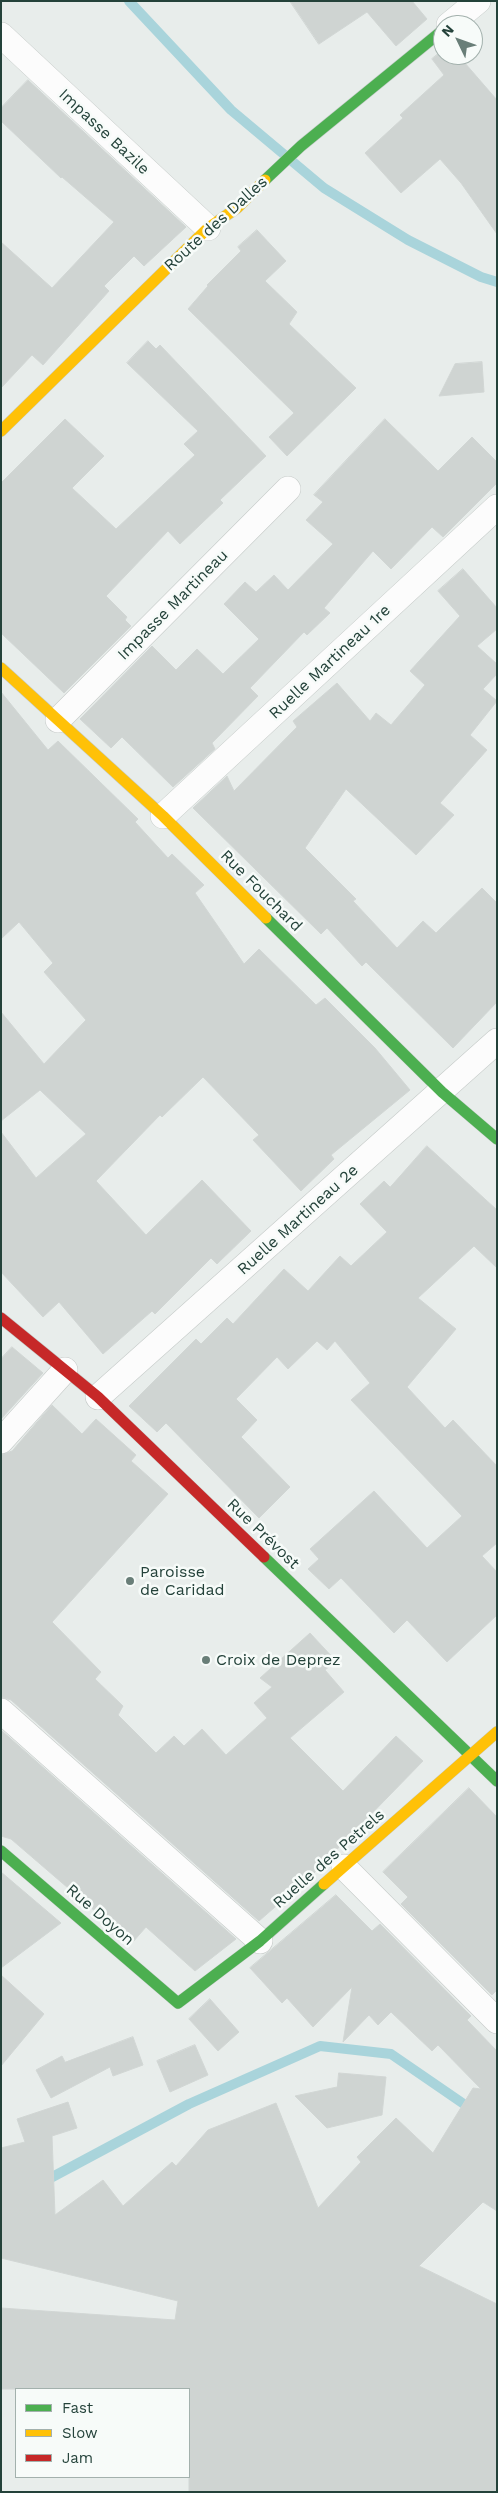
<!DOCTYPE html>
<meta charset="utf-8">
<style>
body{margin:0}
#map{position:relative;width:498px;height:2493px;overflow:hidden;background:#e8edeb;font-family:"Work Sans",sans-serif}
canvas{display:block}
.frame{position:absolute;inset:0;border:2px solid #24423a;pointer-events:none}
.legend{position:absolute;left:15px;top:2388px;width:175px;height:90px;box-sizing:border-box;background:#f7fbf9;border:1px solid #a3b1ad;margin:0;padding:6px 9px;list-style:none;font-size:15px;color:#24423a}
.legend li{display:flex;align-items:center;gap:10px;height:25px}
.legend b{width:25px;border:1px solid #a3b1ad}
.north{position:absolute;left:433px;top:15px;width:50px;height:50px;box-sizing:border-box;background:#f7fbf9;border:1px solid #a3b1ad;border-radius:50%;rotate:312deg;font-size:14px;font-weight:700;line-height:20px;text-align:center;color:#24423a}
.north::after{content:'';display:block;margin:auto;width:18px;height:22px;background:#697e78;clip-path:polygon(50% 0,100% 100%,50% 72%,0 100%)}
</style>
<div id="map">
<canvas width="498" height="2493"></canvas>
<div class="frame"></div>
<ul class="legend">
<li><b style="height:6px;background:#4caf50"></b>Fast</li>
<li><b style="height:6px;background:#ffc107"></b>Slow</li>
<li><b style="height:6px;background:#c62828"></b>Jam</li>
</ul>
<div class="north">N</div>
</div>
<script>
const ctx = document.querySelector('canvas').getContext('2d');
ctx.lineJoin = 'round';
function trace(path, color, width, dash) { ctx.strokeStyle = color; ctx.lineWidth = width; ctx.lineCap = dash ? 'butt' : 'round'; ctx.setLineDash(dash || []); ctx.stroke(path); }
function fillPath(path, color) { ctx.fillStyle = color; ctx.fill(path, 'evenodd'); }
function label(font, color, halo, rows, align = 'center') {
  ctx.font = font + ' "Work Sans",sans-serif'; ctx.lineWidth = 5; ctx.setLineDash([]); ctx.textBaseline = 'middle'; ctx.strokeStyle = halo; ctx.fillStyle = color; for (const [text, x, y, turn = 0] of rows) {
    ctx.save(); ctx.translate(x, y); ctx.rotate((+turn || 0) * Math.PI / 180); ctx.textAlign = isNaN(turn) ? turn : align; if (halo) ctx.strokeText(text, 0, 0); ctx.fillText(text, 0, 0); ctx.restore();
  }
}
trace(new Path2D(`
 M 129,1 L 231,110 L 324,188 L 408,240 L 481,277 L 497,282
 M 43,2182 L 189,2104 L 320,2046 L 391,2054 L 474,2111`), '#a9d4db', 10);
const building = new Path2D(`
 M 290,1 L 412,1 L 427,19 L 396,46 L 367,12 L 319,44 Z
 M 443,50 L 443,55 L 458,55 L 497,100 L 497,234 L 461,183 L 440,159 L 401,193 L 365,153 L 403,118 L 400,115 L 444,75 L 432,59 Z
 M 28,80 L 186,227 L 144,266 L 134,256 L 104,286 L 109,291 L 43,365 L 32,355 L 1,388 L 1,242 L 52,288 L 114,222 L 62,177 L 61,178 L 1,121 L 1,108 Z
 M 257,230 L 286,261 L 265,281 L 297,312 L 289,324 L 356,388 L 287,456 L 269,437 L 294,413 L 188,309 L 208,286 L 207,285 L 241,251 L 238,247 Z
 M 148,341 L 156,349 L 160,345 L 266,456 L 220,500 L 223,503 L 180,544 L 168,531 L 106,596 L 127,617 L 125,620 L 131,626 L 64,693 L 1,633 L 1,483 L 65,419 L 104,456 L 72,488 L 116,529 L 195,455 L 184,444 L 198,431 L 127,363 Z
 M 482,362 L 484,392 L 439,396 L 455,364 Z
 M 385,419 L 438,471 L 472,437 L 497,462 L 497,483 L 443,537 L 432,527 L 391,569 L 373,551 L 324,608 L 330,613 L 307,635 L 304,632 L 250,688 L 258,696 L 212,743 L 215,749 L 173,787 L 122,737 L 111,748 L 80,719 L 152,646 L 176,670 L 197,649 L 223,674 L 259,639 L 224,604 L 245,582 L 256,592 L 274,575 L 288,590 L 333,544 L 306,520 L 323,502 L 314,495 Z
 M 463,569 L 497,608 L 497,629 L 477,646 L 497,664 L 497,674 L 483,689 L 497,701 L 470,735 L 487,750 L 440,803 L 454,815 L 416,855 L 346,789 L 305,848 L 356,899 L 353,901 L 397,948 L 423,921 L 436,933 L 482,888 L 497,903 L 497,1002 L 453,1048 L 366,962 L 362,966 L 327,928 L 321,934 L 193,808 L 227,776 L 234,791 L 297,727 L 293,721 L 337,683 L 370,721 L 376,713 L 391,725 L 425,685 L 410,671 L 460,616 L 438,591 Z
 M 1,692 L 48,750 L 58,741 L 138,819 L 135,822 L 168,858 L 172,854 L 204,885 L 195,893 L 244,964 L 259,949 L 316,1005 L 325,998 L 375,1048 L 410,1090 L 331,1155 L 334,1159 L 301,1191 L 253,1140 L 259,1135 L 203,1077 L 162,1117 L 160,1115 L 96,1181 L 146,1235 L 202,1180 L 251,1231 L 217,1264 L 211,1258 L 155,1314 L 152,1311 L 103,1354 L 59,1302 L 43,1317 L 1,1272 L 1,1132 L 36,1178 L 86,1134 L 40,1090 L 1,1121 L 1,1012 L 44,1064 L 86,1020 L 44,972 L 53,963 L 19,922 L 1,939 Z
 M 427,1146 L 497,1210 L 497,1268 L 474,1246 L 418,1298 L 456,1329 L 407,1387 L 445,1428 L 453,1420 L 497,1466 L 497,1543 L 482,1556 L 497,1572 L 497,1615 L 447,1662 L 407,1620 L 394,1633 L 341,1578 L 329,1589 L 308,1569 L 319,1559 L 310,1549 L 374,1491 L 427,1548 L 462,1516 L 351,1400 L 370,1383 L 335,1341 L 327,1350 L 317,1341 L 288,1369 L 277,1357 L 236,1399 L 257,1420 L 241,1437 L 290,1487 L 259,1518 L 166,1423 L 157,1432 L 129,1406 L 196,1339 L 201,1344 L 227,1318 L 233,1324 L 284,1269 L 308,1291 L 340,1256 L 351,1266 L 387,1232 L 360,1204 L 384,1181 L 390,1187 Z
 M 12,1347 L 43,1373 L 1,1419 L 1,1359 Z
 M 52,1405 L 82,1434 L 96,1419 L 136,1455 L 131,1461 L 168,1494 L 52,1622 L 101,1672 L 95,1679 L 123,1706 L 118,1715 L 156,1753 L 174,1736 L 184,1746 L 202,1729 L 226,1755 L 267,1718 L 254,1703 L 272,1687 L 260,1678 L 310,1633 L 336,1661 L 325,1670 L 344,1692 L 290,1738 L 343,1791 L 396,1736 L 423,1761 L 314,1873 L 259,1921 L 11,1700 L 1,1697 L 1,1455 L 12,1451 Z
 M 1,1730 L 236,1939 L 195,1971 L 146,1927 L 132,1943 L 11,1839 L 1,1836 Z
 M 469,1788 L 497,1817 L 497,1990 L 492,1995 L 401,1904 L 408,1897 L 383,1872 Z
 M 1,1872 L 61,1923 L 1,1968 Z
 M 336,1895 L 372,1931 L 380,1924 L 471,2016 L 467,2020 L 497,2051 L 497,2211 L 483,2202 L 419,2266 L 497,2304 L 497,2492 L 189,2492 L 189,2389 L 1,2389 L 1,2308 L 175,2320 L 178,2301 L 1,2258 L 1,2148 L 25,2142 L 17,2119 L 68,2102 L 77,2128 L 52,2136 L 55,2215 L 103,2180 L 123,2206 L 172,2162 L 176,2166 L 208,2130 L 276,2103 L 318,2208 L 361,2162 L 357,2157 L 396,2118 L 433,2153 L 473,2088 L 481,2089 L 438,2045 L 432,2051 L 391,2012 L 378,2025 L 369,2015 L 343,2042 L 352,1987 L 313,2027 L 287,1998 L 282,2003 L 250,1968 Z
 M 1,1975 L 44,2014 L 1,2066 Z
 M 210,1999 L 239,2032 L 218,2051 L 189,2019 Z
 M 133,2037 L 143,2065 L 113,2076 L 110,2067 L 51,2098 L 36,2070 L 62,2056 L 65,2062 Z
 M 195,2045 L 208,2075 L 170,2092 L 157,2061 Z
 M 339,2073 L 386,2077 L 382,2115 L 327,2128 L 295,2096 L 337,2087 Z`);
fillPath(building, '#cfd4d2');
trace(building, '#d1d6d4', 1);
const street = new Path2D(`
 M 449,25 L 478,1
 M 1,35 L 208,228
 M 58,720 L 288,489
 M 163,816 L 497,507
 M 98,1397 L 497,1041
 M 1,1441 L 65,1370
 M 1,1711 L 260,1941
 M 344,1867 L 497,2021`);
const fast = new Path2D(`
 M 265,180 L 301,146 L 443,30
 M 266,918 L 442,1092 L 497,1139
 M 264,1557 L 497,1781
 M 1,1851 L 178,2003 L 260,1941 L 324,1884`);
const slow = new Path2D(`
 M 1,431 L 208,228 L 237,208 L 265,180
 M 1,668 L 163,816 L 266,918
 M 324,1884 L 497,1732`);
const jam = new Path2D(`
 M 1,1318 L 98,1397 L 264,1557`);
trace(street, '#c5cac8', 26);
trace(fast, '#c3cbc8', 12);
trace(slow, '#c3cbc8', 12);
trace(jam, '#c3cbc8', 12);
trace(street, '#fcfcfc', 25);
trace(fast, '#4caf50', 11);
trace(slow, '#ffc107', 11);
trace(jam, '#c62828', 11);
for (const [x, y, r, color] of [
 [130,1581,5,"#697e78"],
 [206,1660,5,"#697e78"]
]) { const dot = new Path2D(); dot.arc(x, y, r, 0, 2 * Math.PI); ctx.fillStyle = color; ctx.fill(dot); trace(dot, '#f7fbf9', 2); }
label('16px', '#24423a', '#f7fbf9', [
 ["Impasse Bazile",104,132,43],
 ["Route des Dalles",216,224,-42],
 ["Impasse Martineau",173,605,-45],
 ["Ruelle Martineau 1re",330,662,-43],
 ["Rue Fouchard",261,891,45],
 ["Ruelle Martineau 2e",298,1220,-42],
 ["Rue Prévost",263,1534,44],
 ["Ruelle des Petrels",329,1859,-41],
 ["Rue Doyon",100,1915,41]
]);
label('16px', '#24423a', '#f7fbf9', [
 ["Paroisse",140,1572],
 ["de Caridad",140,1590],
 ["Croix de Deprez",216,1660]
], 'left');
</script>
